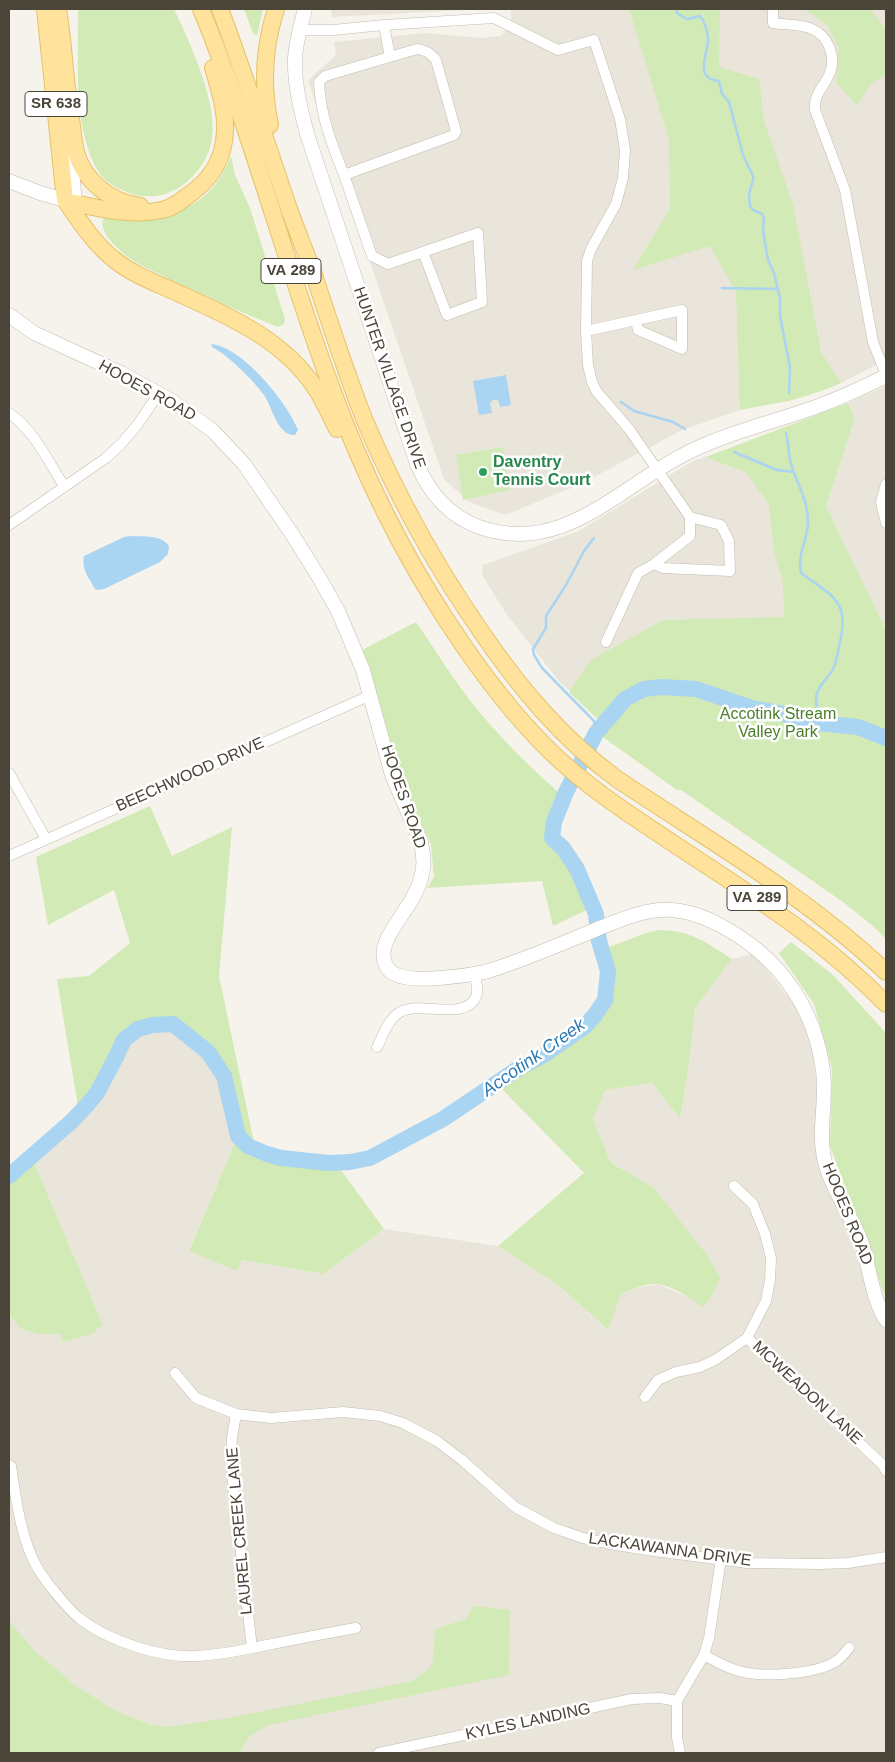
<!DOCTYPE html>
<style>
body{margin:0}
#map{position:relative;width:895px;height:1762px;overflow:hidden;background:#f6f3ec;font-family:Helvetica,sans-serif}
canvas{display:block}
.frame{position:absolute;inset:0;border:10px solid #4b4439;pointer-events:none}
</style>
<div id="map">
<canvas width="895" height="1762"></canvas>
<div class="frame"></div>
</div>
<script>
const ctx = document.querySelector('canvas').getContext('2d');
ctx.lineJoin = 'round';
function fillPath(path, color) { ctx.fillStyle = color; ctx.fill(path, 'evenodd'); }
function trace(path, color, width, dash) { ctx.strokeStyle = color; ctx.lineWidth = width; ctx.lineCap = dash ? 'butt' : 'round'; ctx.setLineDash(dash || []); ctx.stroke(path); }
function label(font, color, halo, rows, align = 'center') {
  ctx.font = font + ' Helvetica,sans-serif'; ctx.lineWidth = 5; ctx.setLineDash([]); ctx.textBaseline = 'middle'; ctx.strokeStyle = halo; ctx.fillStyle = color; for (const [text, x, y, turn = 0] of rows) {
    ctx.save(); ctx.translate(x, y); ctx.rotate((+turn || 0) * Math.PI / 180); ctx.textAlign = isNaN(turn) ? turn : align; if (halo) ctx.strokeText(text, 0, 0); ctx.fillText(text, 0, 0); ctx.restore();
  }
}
fillPath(new Path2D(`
 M 331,9 L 467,9 L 465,10 L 332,17 Z
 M 511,9 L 886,9 L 886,360 L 841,383 L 809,395 L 740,410 L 682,430 L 581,484 L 505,515 L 469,502 L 444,479 L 308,80 L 336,55 L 334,42 L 425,33 L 481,38 L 501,36 L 511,24 Z
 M 886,386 L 886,630 L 826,506 L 855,418 L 848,403 Z
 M 724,450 L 784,505 L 793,597 L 790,621 L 665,620 L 593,660 L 571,692 L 559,681 L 507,615 L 482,575 L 483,565 L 579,531 L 691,462 Z
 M 754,954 L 801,1013 L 813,1053 L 818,1096 L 816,1139 L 846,1221 L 874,1310 L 886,1331 L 886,1753 L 60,1753 L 9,1669 L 9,1315 L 21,1329 L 39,1334 L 62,1334 L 62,1342 L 97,1329 L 103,1325 L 33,1160 L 97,1104 L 132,1034 L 166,1026 L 217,1064 L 236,1140 L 189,1250 L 237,1271 L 241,1260 L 323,1274 L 384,1229 L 498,1246 L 558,1285 L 607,1330 L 621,1294 L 636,1288 L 658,1284 L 693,1299 L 653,1187 L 611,1163 L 593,1119 L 605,1090 L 652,1083 L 680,1119 L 688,1072 L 695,1008 L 732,959 Z`), '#eae5da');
fillPath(new Path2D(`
 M 78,9 L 174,9 C 190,43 217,100 212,138 C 208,169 177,200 144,196 C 137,196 129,193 122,190 C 110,185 101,178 95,166 C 72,118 79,60 78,9 Z
 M 244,9 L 263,9 L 257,36 L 253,33 Z
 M 629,9 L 720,9 L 719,67 L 759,79 L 764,121 L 793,204 L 821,352 L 841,383 L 824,390 L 793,400 L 740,410 L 736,292 L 710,246 L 633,270 L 670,208 L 669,139 Z
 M 805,9 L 870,9 L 886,29 L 886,75 L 871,83 L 857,106 L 836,82 L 839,49 L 828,26 Z
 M 231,156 L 235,175 L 250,208 L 285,319 L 284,324 L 278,327 C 242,313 206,296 171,280 C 156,272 137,265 124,254 C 114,245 100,233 103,219 L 108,217 C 168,212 204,220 231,156 Z
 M 848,403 L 855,418 L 826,506 L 886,630 L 886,939 L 873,926 L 843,902 L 681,790 L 677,790 L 600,735 L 605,726 L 569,692 L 591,660 L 663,620 L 784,617 L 783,582 L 774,552 L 769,505 L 747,473 L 706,457 Z
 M 503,447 L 510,490 L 463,500 L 456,455 Z
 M 416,622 C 439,655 460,691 487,721 C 511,749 538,774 566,799 L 549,824 L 578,857 L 589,883 L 593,907 L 553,926 L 542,881 L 427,888 L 434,877 L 431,844 L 395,771 L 374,684 L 360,651 Z
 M 150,806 L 172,856 L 232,827 L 219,976 L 257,1157 L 341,1170 L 384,1229 L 323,1274 L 242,1260 L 237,1271 L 189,1251 L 236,1140 L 217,1064 L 166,1026 L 132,1034 L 97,1104 L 80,1119 L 57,979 L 89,976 L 130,943 L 114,890 L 48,925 L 36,857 Z
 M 658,930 C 691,930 705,942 732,959 L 695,1008 L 688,1072 L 680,1119 L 652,1083 L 605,1090 L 593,1119 L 611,1163 L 653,1187 L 708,1256 L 720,1278 L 710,1299 L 702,1307 C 692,1298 673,1287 659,1284 C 649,1282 630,1290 621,1294 L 608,1330 L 558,1285 L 498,1246 L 584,1173 L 499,1086 L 561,1050 L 592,1027 L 609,1001 L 601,950 L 646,933 Z
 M 791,942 L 833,975 L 886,1033 L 886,1299 L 830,1146 L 832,1069 L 814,1004 L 779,953 Z
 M 33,1160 L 103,1325 L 97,1329 L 93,1334 L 62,1342 L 62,1334 L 39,1334 L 21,1329 L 9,1315 L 9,1183 Z
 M 474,1606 L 510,1610 L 509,1675 L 269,1725 L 248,1737 L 240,1753 L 9,1753 L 9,1621 L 35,1651 L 73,1684 L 114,1710 L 148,1724 L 167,1727 L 229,1718 L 412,1681 L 430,1668 L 433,1660 L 435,1629 L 466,1619 Z`), '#d2eab5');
fillPath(new Path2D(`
 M 212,344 C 242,347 288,403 298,430 L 295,435 C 277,436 272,406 264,395 C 253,380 228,355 212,347 L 211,345 Z
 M 506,375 L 511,405 L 500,407 L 498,400 L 493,400 L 490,403 L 492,413 L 479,415 L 473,381 Z
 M 130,536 C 142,537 161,534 169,546 L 168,554 L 160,562 L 104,589 L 98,590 L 95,589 C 89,578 81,569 84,556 L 124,537 Z`), '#a9d4f2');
trace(new Path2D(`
 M 676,9 L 677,13 L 687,19 L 700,16 C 704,21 708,31 708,38 C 709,48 698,70 708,77 C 710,80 715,80 719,81 L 722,94 L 729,102 L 743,155 L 753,176 L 753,180 L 749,194 L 750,206 L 753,210 L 762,214 L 764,219 L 763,231 L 768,260 L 774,273 L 780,298 L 780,316 L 790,367 L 789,393
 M 722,288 L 777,289
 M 621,402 L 634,411 L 673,422 L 685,429
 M 786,433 C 789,444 788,454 791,464 C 797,483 809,503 808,524 C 807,540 797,555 801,573 C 831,596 850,599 840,642 C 838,651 837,661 833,669 C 828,679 817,686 816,698 C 816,702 817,706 817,710 L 806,720
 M 734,452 L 777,470 L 794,472
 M 594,538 L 584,551 L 566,585 L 546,616 L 546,628 L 533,649 L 534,655 L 542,668 L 594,721 L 596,733`), '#a9d4f2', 2.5);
trace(new Path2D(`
 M 9,1176 L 72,1121 L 87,1105 L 97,1093 L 116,1057 L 124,1040 L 138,1029 L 152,1025 L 173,1024 L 208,1052 L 224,1076 L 238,1136 L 248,1146 L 267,1154 L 281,1158 L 329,1163 L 350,1162 L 370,1158 L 443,1119 L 519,1068 L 544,1055 L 584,1027 L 595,1015 L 605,1000 L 608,971 L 599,941 L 596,914 L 577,869 L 563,848 L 552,838 L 554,822 L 566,792 L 596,733 L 625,699 L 644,689 L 662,687 L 696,689 L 755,709 L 795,716 L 817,723 L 858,727 L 886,738`), '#a9d4f2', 16);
const minor = new Path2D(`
 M 773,9 L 773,23 C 784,25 803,24 812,29 C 829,36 837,59 829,75 C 823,88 813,96 815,110 L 845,190 L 873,342 L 886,375
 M 384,25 L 390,57
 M 299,30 L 333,30 L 384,25 L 494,18 L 558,50 L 594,40 L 620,119 L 625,150 L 623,178 L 616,204 L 591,249 L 587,261 L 586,331 L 588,365 L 592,382 L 597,392 L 629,429 L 690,517 L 721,525 L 729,541 L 730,571 L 663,568 L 654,564
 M 417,49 C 426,50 430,53 436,60 L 456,131 L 454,135 L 344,175 C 332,145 320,114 319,82 L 325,76 Z
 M 344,175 L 372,256 L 388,264 L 478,233 L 482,302 L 447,315 L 423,252
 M 586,331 L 682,310 L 682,349 L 638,330 L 636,320
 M 9,413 C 34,430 48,461 64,486
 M 886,484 L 881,502 L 886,523
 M 9,525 L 106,458 L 122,443 L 138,424 L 159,393
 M 606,642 L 638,573 L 654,564 L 690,536 L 690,517
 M 9,773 L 46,839
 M 9,856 L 371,695
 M 377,1047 C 383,1036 388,1019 400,1012 C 420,1000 464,1022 476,997 C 479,991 476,981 475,974
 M 747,1338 L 882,1464 L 886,1471
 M 175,1373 L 196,1398 L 236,1414 L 271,1418 L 343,1412 L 380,1416 L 403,1423 L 437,1441 L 462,1460 L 515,1507 L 554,1528 L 583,1538 L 616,1545 L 654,1551 L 748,1563 L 821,1564 L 848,1563 L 886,1557
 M 645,1397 L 658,1380 L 676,1372 L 700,1367 L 715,1360 L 747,1338 L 766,1301 L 770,1280 L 771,1258 L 765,1234 L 753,1204 L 734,1186
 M 236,1414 L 232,1438 L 231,1458 L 234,1494 L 252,1648
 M 11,1466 C 16,1499 21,1540 38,1569 C 46,1582 67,1608 79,1618 C 108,1641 160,1658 196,1656 C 220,1655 244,1650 267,1645 C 297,1639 327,1633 356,1628
 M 704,1655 C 715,1661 727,1668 739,1671 C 764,1678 814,1674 835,1662 C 841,1658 845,1653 849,1648
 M 379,1753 L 632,1699 L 660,1698 L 677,1701
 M 680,1753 L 677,1738 L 677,1701 L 704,1655 L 709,1638 L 721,1559`);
const tertiary = new Path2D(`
 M 305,9 C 301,25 296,41 295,58 C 294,84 301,110 307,134 L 417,464 C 429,492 449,516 479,527 C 564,557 621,484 691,451 C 730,432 773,422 813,408 C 838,399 862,388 886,376
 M 9,181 L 40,193 L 75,203 L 70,147
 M 9,315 L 34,333 L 121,373 L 172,401 L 213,431 L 244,464 L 292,534 L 320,579 L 338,611 L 363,670 L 392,775 L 420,840 C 424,853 425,865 421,878 C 415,902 395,920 386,942 C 381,954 383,970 397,975 C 415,983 465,976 485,972 C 522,961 558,945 595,930 C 615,922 637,912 659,910 C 684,908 706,917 727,929 C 781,960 815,1009 823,1071 C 827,1100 818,1129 824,1158 C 830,1186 850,1213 861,1241 C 870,1267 871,1296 886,1320`);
const primary = new Path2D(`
 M 45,9 L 65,200 C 80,222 95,245 116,261 C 135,276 159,284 180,294 C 233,318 286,341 318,392 C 325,404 331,417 337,429
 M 58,9 C 64,45 65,82 71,119 C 73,130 73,141 76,152 C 84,181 110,202 140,206
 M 201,9 C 252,133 285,263 332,389 C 362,471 401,551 449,624 C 479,670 512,714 551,752 C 587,787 629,814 671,842 C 748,893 821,937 886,1004
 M 220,9 C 245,75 266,142 289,209 C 297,231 306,253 314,275 C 330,324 346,373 365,421 C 396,494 435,565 480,630 C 518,686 561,738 617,779 C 708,840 806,896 886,972
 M 270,125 C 262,87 264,46 276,9
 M 75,203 C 104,210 133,216 162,210 C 172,208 178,203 186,197 C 210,181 224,161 225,131 C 226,110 219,88 213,68`);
trace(minor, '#c2bbae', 11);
trace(tertiary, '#c2bbae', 15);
trace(primary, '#e6c16a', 18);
trace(minor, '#fff', 10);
trace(tertiary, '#fff', 14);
trace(primary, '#ffe39c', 16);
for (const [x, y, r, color] of [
 [483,472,5,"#2e9e5b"]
]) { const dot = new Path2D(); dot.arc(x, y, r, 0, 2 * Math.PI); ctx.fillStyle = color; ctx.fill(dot); trace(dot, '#fff', 2); }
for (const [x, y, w] of [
 [56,104,62],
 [291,271,60],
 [757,898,60]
]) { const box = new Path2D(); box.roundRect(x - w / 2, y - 12.5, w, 25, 4); ctx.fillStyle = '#fff'; ctx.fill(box); trace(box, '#4b4439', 1); }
label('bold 15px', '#4b4439', null, [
 ["SR 638",56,104],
 ["VA 289",291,271],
 ["VA 289",757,898]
]);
label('16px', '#4b4439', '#fff', [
 ["HUNTER VILLAGE DRIVE",389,378,71],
 ["HOOES ROAD",147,391,29],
 ["BEECHWOOD DRIVE",190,775,-24],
 ["HOOES ROAD",403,797,71],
 ["HOOES ROAD",847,1214,68],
 ["MCWEADON LANE",807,1393,43],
 ["LAUREL CREEK LANE",240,1531,-95],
 ["LACKAWANNA DRIVE",670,1550,8],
 ["KYLES LANDING",528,1722,-12]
]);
label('bold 16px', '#27864d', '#fff', [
 ["Daventry",493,463],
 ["Tennis Court",493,481]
], 'left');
label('16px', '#4a7f2a', '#fff', [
 ["Accotink Stream",778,715],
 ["Valley Park",778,733]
]);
label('italic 18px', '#2e7ab2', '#fff', [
 ["Accotink Creek",534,1058,-35]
]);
</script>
